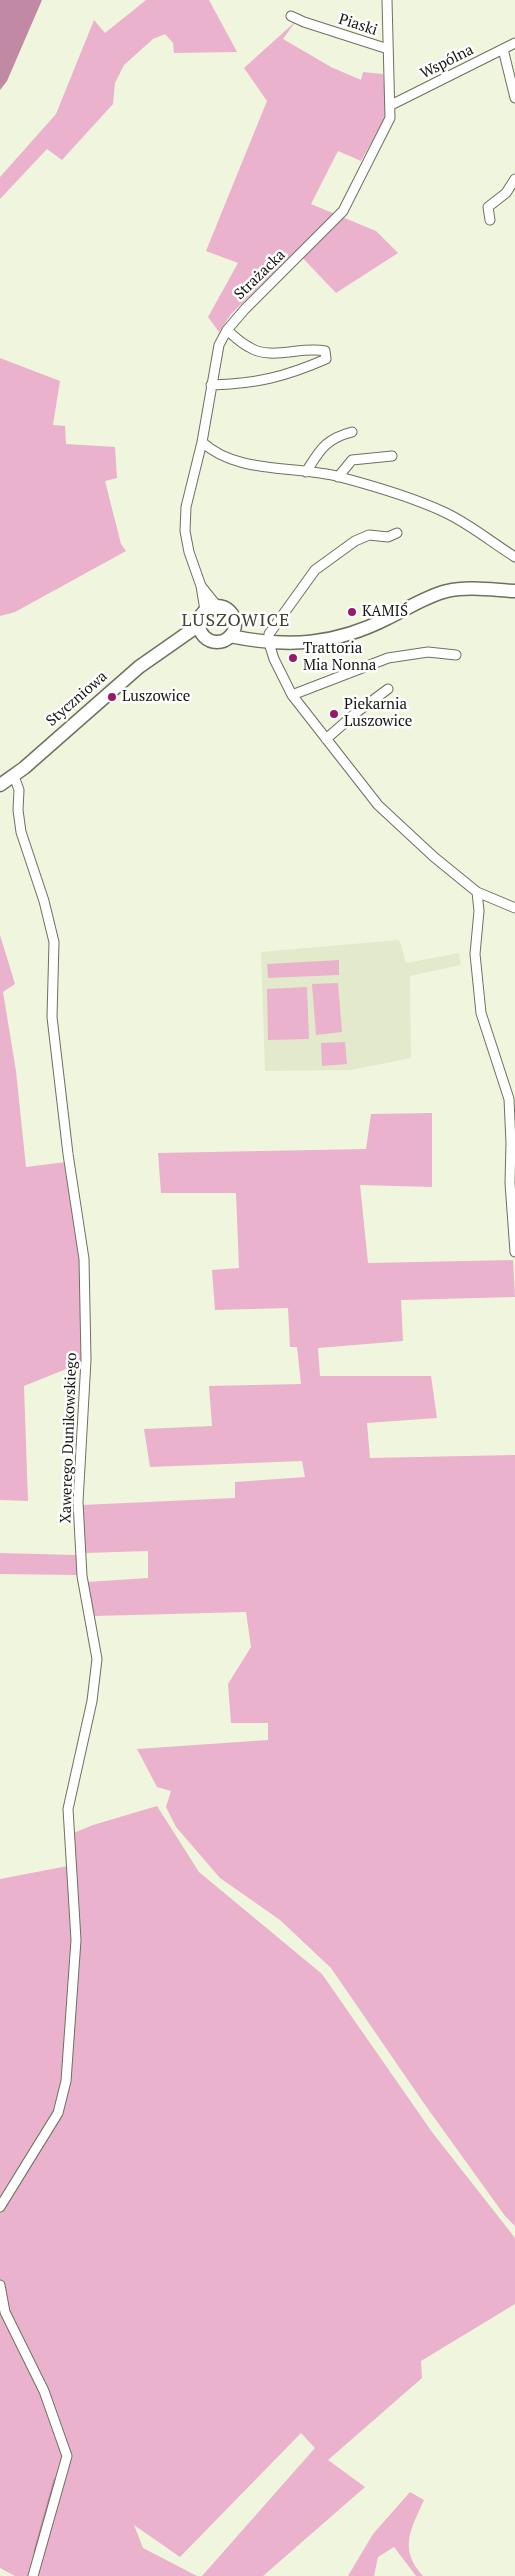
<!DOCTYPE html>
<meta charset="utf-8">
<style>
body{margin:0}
canvas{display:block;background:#f0f5de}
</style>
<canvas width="515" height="2576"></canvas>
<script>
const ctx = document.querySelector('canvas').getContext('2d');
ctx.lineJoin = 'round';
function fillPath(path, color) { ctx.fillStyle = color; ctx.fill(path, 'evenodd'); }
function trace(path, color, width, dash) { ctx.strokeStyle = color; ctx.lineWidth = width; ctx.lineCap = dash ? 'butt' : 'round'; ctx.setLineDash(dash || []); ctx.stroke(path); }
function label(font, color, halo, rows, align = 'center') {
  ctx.font = font + ' "PT Serif",serif'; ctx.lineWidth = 5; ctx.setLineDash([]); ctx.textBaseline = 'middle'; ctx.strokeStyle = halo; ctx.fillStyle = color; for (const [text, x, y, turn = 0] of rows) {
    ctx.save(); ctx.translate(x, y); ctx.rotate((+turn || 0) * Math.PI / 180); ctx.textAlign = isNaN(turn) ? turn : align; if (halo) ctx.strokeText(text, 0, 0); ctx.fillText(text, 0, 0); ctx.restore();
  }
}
fillPath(new Path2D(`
 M 398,940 L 401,944 L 406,963 L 459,953 L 461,965 L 410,976 L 411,1058 L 351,1070 L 265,1071 L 261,952 Z`), '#e3eacc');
fillPath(new Path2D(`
 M 146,0 L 209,0 L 237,52 L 174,53 L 173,43 L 165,34 L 153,39 L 124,65 L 115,83 L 113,104 L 62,160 L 47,149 L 0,199 L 0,177 L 56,114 L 94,20 L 105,33 Z
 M 296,21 L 283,39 L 331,67 L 361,80 L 363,72 L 383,74 L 386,106 L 385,118 L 361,161 L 338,151 L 311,204 L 376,231 L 398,253 L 336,293 L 296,251 L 231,314 L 219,332 L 208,317 L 238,263 L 206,251 L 267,101 L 244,68 Z
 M 0,358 L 60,381 L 53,425 L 65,426 L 66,444 L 115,447 L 117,478 L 105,481 L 121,544 L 126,551 L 15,612 L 0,616 Z
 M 0,935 L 15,984 L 3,992 L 16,1071 L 26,1167 L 66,1162 L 79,1256 L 81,1363 L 24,1386 L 28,1501 L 0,1500 Z
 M 339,960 L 339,975 L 268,978 L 267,964 Z
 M 338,983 L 342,1032 L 316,1035 L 312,984 Z
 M 307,987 L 309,1039 L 268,1040 L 267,989 Z
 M 345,1042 L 347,1064 L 322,1066 L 321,1043 Z
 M 432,1113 L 432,1187 L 360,1185 L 368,1263 L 513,1260 L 515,1297 L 401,1300 L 403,1341 L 318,1348 L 320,1376 L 431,1376 L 437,1418 L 367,1423 L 370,1458 L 515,1455 L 515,2226 L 505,2216 L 423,2102 L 331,1968 L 280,1920 L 220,1878 L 176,1827 L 166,1807 L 171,1791 L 157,1787 L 137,1749 L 268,1740 L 268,1723 L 231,1723 L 228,1684 L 251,1647 L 246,1612 L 94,1616 L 87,1582 L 148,1578 L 148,1551 L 85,1553 L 82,1505 L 235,1498 L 235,1482 L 305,1477 L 302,1461 L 150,1467 L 144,1429 L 212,1426 L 209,1386 L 301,1384 L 297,1347 L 290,1347 L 288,1308 L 215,1310 L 212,1270 L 239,1268 L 236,1193 L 161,1193 L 158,1153 L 366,1149 L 371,1114 Z
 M 0,1553 L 77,1555 L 78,1575 L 0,1574 Z
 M 157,1806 L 199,1872 L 322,1974 L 432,2132 L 515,2238 L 515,2304 L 421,2361 L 422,2378 L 328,2460 L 365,2487 L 263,2576 L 202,2576 L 315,2448 L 301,2433 L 180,2557 L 134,2525 L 143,2548 L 197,2576 L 15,2576 L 0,2568 L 0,1879 L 73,1865 L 71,1834 L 93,1825 Z
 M 410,2492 L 424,2500 C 411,2529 398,2549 423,2576 L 416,2576 L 394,2547 L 378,2557 L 374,2576 L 348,2576 L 373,2534 Z`), '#eab2cd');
fillPath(new Path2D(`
 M 0,0 L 42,0 L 7,81 L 0,90 Z`), '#c289a5');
trace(new Path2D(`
 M 35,2552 L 55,2480`), '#c289a5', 3);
const street = new Path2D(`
 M 291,16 L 304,22 L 388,49
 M 503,49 L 515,98
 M 391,105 L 515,43
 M 490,220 L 488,207 L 506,193 L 515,179
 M 211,385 C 255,384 285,377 326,359 L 325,351 C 301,346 270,361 249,347 C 241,343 234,336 227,330
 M 202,442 C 238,475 296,465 340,477 C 374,486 412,497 444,512 C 470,524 491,542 515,557
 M 306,472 C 320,450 325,439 352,432
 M 338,477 L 352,460 L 392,456
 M 397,533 L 388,537 L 369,535 L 355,541 L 315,570 L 269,634 L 269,643 L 274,659 L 292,695 L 378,805 L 434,857 L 477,892 L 515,908
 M 201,586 L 217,606
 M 205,610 L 201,586 L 189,552 L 185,531 L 186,507 L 202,442 L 219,345 L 227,330 L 245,309 L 343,211 L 390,118 L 387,0
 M 292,695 L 388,658 L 428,652 L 456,655
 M 326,739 L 357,712 L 388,689
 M 477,892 L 479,911 L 475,954 L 481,1013 L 509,1099 L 511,1143 L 510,1183 L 515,1252
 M 0,2207 L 58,2113 L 66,2081 L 76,1940 L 68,1809 L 92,1701 L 97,1659 L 82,1576 L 78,1502 L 86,1360 L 84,1259 L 68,1154 L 52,1017 L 54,942 L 44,901 L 21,832 L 18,810 L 19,790 L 14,776
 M 0,2285 L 5,2312 L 44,2391 L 67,2456 L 33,2576`);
const secondary = new Path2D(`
 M199 624a18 18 0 1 1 36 0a18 18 0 1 1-36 0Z
 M 230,636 C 288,648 335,645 388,618 C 407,609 426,596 447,591 C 468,586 494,590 515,591
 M 0,785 L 24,768 L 139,667 L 199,625`);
trace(street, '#6d725e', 11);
trace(secondary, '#6d725e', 15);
trace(street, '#fff', 9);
trace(secondary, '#fff', 12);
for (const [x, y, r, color] of [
 [352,612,5,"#9b176b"],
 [293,658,5,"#9b176b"],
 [112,697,5,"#9b176b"],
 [334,714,5,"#9b176b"]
]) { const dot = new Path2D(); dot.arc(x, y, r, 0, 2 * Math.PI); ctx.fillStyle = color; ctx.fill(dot); trace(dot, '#fff', 2); }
label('15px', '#161710', '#fff', [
 ["Piaski",358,25,18],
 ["Wspólna",447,62,-27],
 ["Strażacka",260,275,-44],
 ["Styczniowa",77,699,-41],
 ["Xawerego Dunikowskiego",69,1438,-88]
]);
label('15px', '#161710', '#fff', [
 ["KAMIŚ",362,612],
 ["Trattoria",303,649],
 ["Mia Nonna",303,666],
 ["Luszowice",122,697],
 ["Piekarnia",344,705],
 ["Luszowice",344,722]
], 'left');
ctx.letterSpacing = '1px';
label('18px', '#414532', '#fff', [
 ["LUSZOWICE",236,621]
]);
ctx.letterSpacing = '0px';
</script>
